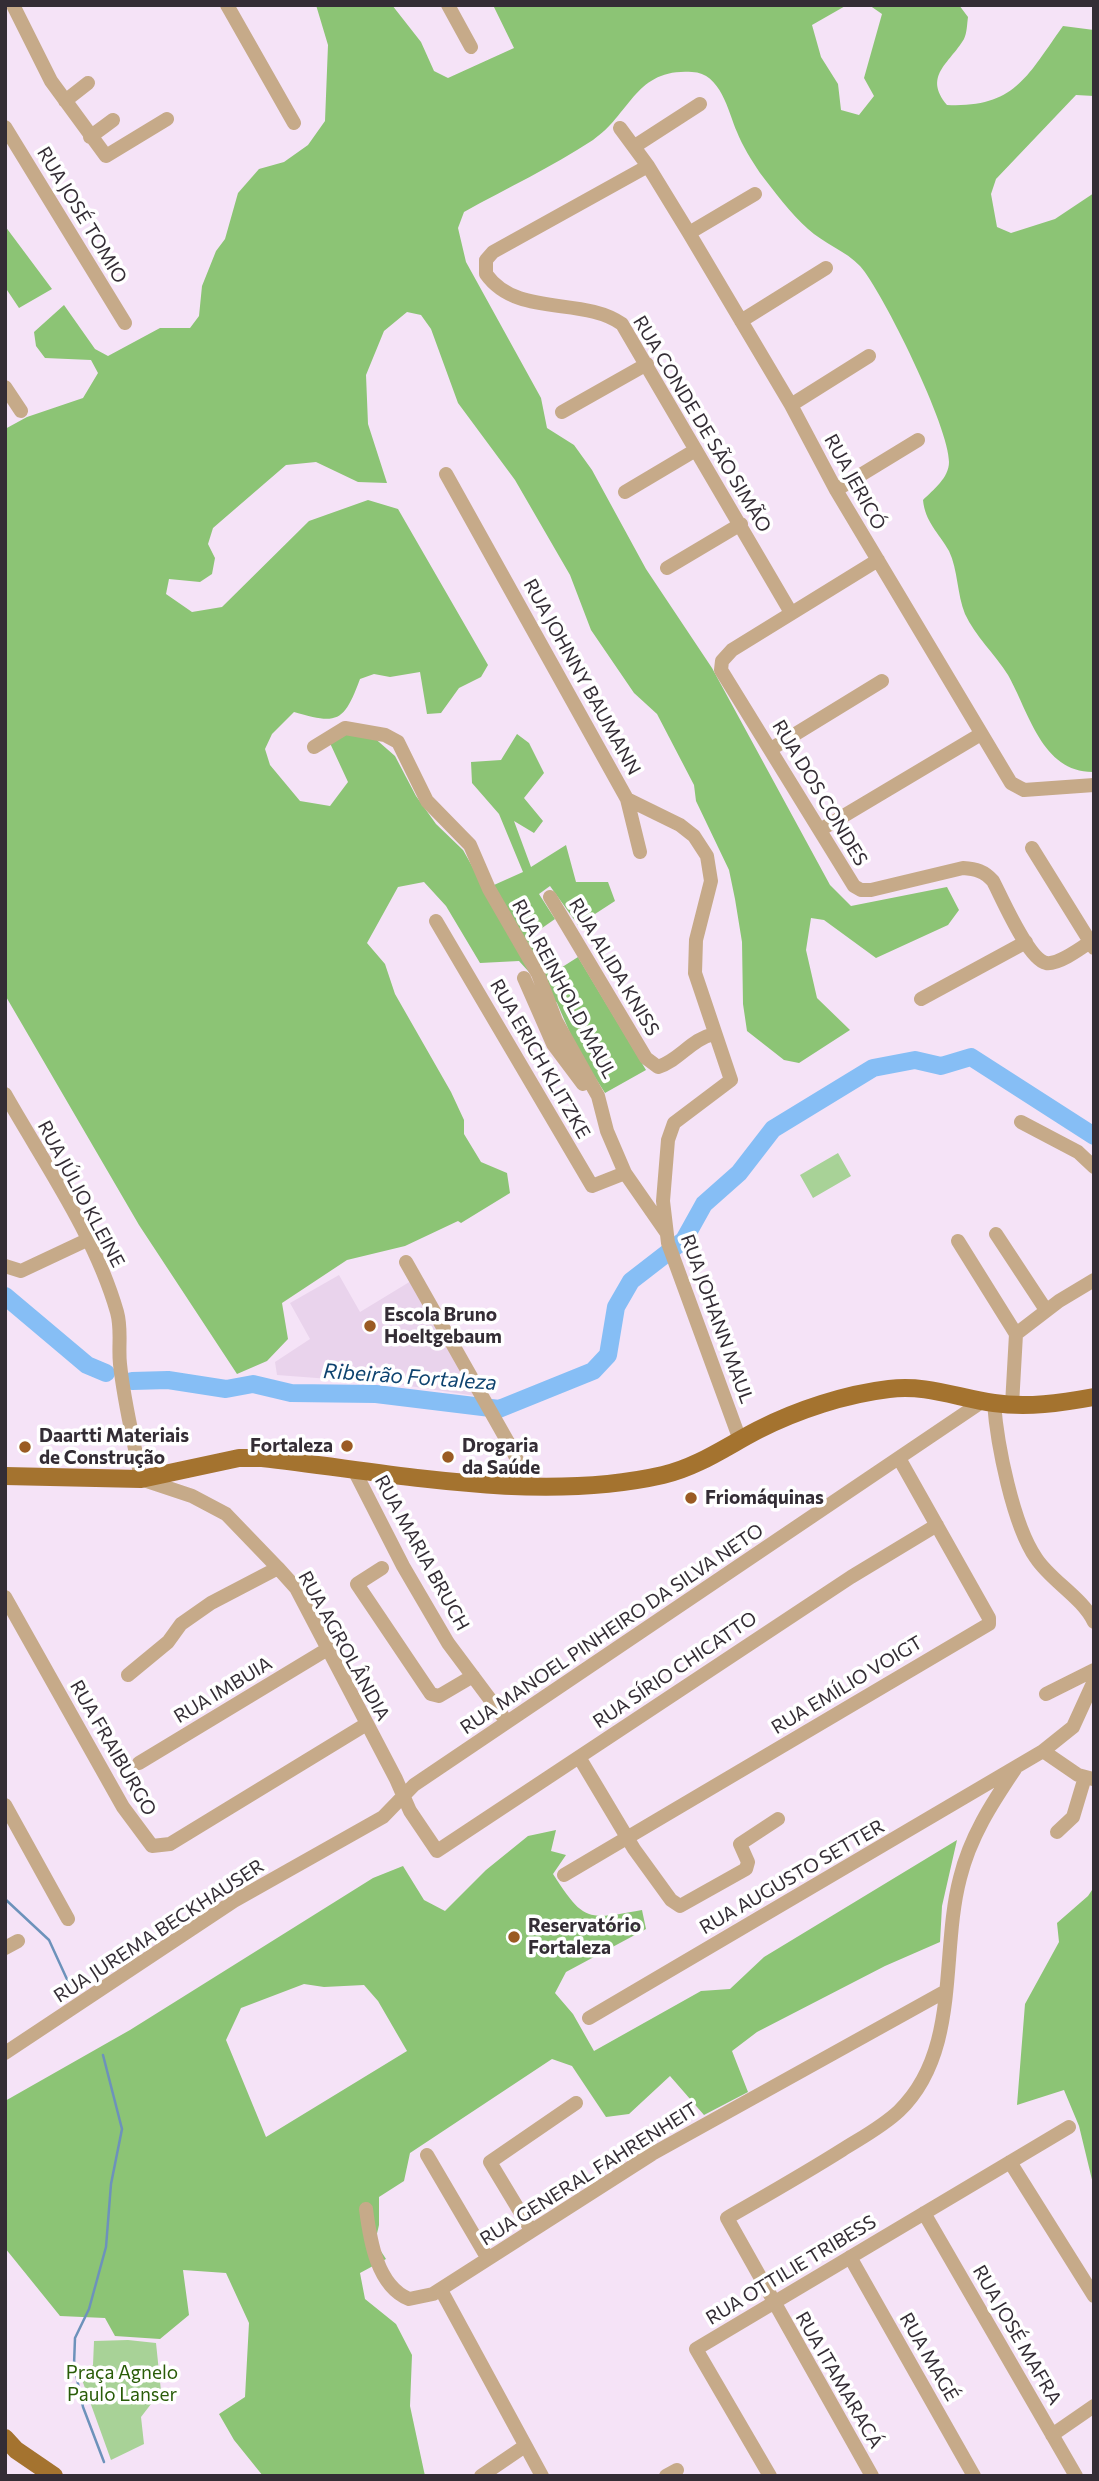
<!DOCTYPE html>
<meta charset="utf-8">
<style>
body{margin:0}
#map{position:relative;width:1099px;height:2481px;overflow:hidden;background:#f5e3f7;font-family:Commissioner,sans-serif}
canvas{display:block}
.frame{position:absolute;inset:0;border:7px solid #342d35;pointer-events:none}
</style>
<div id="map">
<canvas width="1099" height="2481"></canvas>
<div class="frame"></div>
</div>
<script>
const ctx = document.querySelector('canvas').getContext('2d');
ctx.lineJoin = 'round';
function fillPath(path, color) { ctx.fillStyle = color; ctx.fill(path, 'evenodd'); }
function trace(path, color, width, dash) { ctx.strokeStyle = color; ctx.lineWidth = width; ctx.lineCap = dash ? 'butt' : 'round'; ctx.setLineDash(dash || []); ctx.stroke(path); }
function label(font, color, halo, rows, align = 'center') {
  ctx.font = font + ' Commissioner,sans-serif'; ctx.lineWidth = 7; ctx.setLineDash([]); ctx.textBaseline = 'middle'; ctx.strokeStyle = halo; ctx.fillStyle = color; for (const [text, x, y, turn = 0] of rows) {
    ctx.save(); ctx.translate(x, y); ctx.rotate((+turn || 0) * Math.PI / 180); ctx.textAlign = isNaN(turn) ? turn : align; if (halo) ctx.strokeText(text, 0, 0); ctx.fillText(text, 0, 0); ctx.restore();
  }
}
fillPath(new Path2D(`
 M 339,1275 L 360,1312 L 411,1281 L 476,1396 L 396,1384 L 277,1375 L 275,1362 L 310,1339 L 290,1303 Z`), '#e9d3ec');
fillPath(new Path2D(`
 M 838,1153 L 851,1176 L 813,1198 L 800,1175 Z
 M 128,2340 L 156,2343 L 161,2391 L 141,2417 L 144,2444 L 111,2460 L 81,2377 L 93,2365 L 94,2341 Z`), '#a8d297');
fillPath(new Path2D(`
 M 316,5 L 392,5 L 421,42 L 434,71 L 448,78 L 514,48 L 493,5 L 847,5 L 812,25 L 821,57 L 838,84 L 841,110 L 859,115 L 874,96 L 864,78 L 882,14 L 869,5 L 959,5 L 968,17 C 967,24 967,33 964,39 C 949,64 923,76 947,105 C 1015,108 1027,76 1063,26 L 1094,30 L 1094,96 L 1076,95 L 996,179 L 991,194 L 997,227 L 1011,233 L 1055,219 L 1094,193 L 1094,772 C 1042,773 1029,712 1008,675 C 995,654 975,636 965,614 C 957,594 958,570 949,551 C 939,533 925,522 923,500 C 933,490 949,478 949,462 C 950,429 883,292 860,266 C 846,251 823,243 808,229 C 791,214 774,191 760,173 C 752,161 742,145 737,132 C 728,111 721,73 692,72 C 635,68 631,114 593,140 C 552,167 507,188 464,212 L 458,228 L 466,262 L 541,398 L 547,428 L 574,445 L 592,470 L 646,569 L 712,668 L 830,885 L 851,906 L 947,887 L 959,910 L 948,925 L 876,958 L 824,920 L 811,918 L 806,950 L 817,998 L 850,1030 L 799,1063 L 784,1060 L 747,1031 L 743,1004 L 742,942 L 735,899 L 729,870 L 696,801 L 694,785 L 657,714 L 634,693 L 591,630 L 570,575 L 515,480 L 458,403 L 431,329 L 421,315 L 407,312 L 384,331 L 366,375 L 368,424 L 387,483 L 358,482 L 316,462 L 286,465 L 213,528 L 208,544 L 215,558 L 212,574 L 200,582 L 169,579 L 166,594 L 192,612 L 222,607 L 309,521 L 368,500 L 398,509 L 488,665 L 481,677 L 459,688 L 441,713 L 427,714 L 420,672 L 390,677 L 374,674 L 360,679 C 344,722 338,725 294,712 L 272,734 L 265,749 L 270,765 L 300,801 L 330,806 L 348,782 L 329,741 L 342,732 L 371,735 L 395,756 L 416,796 L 436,824 L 463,850 L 485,889 L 523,872 L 499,814 L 472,783 L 471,762 L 501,760 L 517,734 L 529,743 L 544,773 L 524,798 L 543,821 L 534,833 L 514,821 L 531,867 L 566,845 L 576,882 L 608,882 L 615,901 L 578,925 L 550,886 L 539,894 L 555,919 L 532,935 L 556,971 L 578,957 L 646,1070 L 605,1093 L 577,1049 L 557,1003 L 519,961 L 480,963 L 446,906 L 424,882 L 398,887 L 367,943 L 385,964 L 395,994 L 451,1092 L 464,1120 L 464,1134 L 481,1162 L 507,1173 L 510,1193 L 461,1223 L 458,1221 L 405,1246 L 347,1260 L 282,1303 L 288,1339 L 267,1361 L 237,1374 L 139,1225 L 5,995 L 5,429 L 27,417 L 83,398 L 98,373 L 91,360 L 45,358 L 36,346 L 34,332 L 64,305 L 95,349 L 108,356 L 160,328 L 190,328 L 199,316 L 202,286 L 216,251 L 225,239 L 238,193 L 259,169 L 284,162 L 308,145 L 325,121 L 328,45 Z
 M 5,226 L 52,289 L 19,308 L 5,287 Z
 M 556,1830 L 551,1851 L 566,1855 L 553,1874 C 584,1922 587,1920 642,1910 L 646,1929 L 566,1972 L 555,1993 L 573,2014 L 594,2051 L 701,1991 L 730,1989 L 764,1957 L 957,1840 L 942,1906 L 940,1942 L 885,1966 L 757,2032 L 732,2051 L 748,2092 L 704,2115 L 670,2076 L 629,2114 L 606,2117 L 572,2066 L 552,2059 L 410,2153 L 404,2181 L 379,2197 L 379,2225 L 375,2242 L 386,2259 L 360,2273 L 365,2299 L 396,2324 L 412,2355 L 410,2406 L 425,2476 L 263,2476 L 234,2440 L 219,2414 L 245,2397 L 249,2323 L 226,2273 L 183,2270 L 189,2315 L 160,2339 L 115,2336 L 105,2318 L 60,2316 L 5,2248 L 5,2101 L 130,2030 L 373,1878 L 403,1866 L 424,1900 L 445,1911 L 486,1870 L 528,1836 ZM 304,1984 L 324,1987 L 364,1985 L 378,2001 L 407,2051 L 266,2137 L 226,2040 L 241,2008 Z
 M 1094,1887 L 1094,2188 L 1079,2126 L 1064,2090 L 1017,2105 L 1025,2004 L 1059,1942 L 1057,1923 L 1088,1896 Z`), '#8cc475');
trace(new Path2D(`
 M 5,1899 L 49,1940 L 71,1988
 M 103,2055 L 122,2129 L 111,2184 L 106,2247 L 89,2309 L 75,2338 L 74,2365 L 83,2407 L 104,2462`), '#6d92bb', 2.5);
trace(new Path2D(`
 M 5,1296 L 87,1365 L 106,1373
 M 132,1381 L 168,1380 L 226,1389 L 253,1384 L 291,1393 L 376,1394 L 499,1409 L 593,1371 L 608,1355 L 616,1307 L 631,1281 L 684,1240 L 704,1204 L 739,1173 L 773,1129 L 873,1068 L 915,1060 L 941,1066 L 971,1057 L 1094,1136`), '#86bef5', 18);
trace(new Path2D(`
 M 13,5 L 51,81 L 106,156 L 167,119
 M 227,5 L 294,123
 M 448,5 L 471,47
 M 65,101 L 88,83
 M 5,127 L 125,323
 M 620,128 L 648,166 L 689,233 L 791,405 L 836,490 L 1011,783 L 1024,790 L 1094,785
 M 90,137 L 113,120
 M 635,146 L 700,104
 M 648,166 L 493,252 L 486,260 L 486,274 C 517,318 583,296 622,324 L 790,611
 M 689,233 L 755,194
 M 741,321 L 826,268
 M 5,387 L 21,411
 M 791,405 L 869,356
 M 562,412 L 647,364
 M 446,474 L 627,799 L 680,825 L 694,836 L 707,856 L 711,881 L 696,940 L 695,973 L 731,1080 L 674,1123 L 668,1140 L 663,1201 L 668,1243 L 740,1440
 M 836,490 L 918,440
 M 625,492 L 694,451
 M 878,560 L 732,650 L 722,661 L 721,670 L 854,886 L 861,890 L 871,890 L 963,868 C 976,869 984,871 993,881 C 1002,898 1028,959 1046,963 C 1058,965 1080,949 1090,942
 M 667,568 L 741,524
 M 314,747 L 345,728 L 385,735 L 398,742 L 427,801 L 470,845 L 489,889 L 538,974 L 556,1021 L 598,1096 L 607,1131 L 625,1173 L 666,1232
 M 771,749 L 882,681
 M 627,799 L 640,852
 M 820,830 L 981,734
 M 1032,848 L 1094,948
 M 550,897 L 646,1058 L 658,1067 C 680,1060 691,1039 714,1034
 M 436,921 L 592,1186 L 625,1173
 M 524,978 L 553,1044 L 583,1084
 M 921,999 L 1026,942
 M 5,1094 C 44,1163 95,1235 117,1312 C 122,1330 118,1346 120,1364 C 124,1403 134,1441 141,1479 L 192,1496 L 226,1514 L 278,1568 L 296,1588 L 396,1779 L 410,1811 L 437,1851 L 851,1577 L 937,1525
 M 1021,1122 L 1078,1152 L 1094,1167
 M 996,1234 L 1046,1310
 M 958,1241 L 1016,1334
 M 406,1262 L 513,1451 L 528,1485
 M 5,1266 L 21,1271 L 87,1240
 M 994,1403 C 997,1444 1013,1525 1036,1558 C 1051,1581 1082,1597 1094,1622
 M 1012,1405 L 1016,1334 L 1059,1301 L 1094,1280
 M 354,1470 L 403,1566 L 448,1643 L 507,1722
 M 382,1568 L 357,1584 L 431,1694 L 439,1696 L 473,1676
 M 5,1597 L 123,1807 L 152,1846 L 170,1844 L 365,1725
 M 128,1675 L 168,1642 L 181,1624 L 211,1603 L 278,1568
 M 1046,1694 L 1094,1670
 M 1043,1751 L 1078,1775 L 1093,1779
 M 579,1757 L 634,1849 L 671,1900 L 680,1906 L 746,1869 L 748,1862 L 740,1844 L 778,1819
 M 139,1763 L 326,1650
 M 5,1805 L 68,1919
 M 1057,1832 L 1073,1817 L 1085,1777
 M 564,1875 L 989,1624 L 989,1618 L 900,1460
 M 5,1948 L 18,1941
 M 589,2018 L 1043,1751 L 1073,1727 L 1094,1681
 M 5,2053 L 234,1901 L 383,1817 L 414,1785 L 983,1401
 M 427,2155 L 488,2259
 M 1010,2162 L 1094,2296
 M 366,2209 C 370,2240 377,2286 409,2299 L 433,2294 L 652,2154 L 944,1992
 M 924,2213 L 1076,2476
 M 531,2230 L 490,2162 L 576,2103
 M 850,2257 L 974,2476
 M 441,2290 L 542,2476
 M 1052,2435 L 1094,2406
 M 481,2476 L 525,2446
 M 666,2476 L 677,2470
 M 770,2476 L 696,2349 L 1069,2127
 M 872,2476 L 727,2218 C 765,2196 804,2174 842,2150 C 861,2138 882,2127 899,2111 C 961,2051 940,1954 960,1878 C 970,1837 992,1803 1015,1769`), '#c6aa89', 14);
trace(new Path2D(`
 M 5,1476 L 141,1479 L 239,1458 L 262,1458 C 389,1472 536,1504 663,1475 C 698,1467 727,1446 758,1430 C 797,1410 846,1394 889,1389 C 926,1384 958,1398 994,1403 C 1027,1408 1061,1403 1094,1397
 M 5,2438 L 16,2450 L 54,2476`), '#a4732f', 18);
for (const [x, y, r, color] of [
 [370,1326,7,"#9a5b23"],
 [347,1446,7,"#9a5b23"],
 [25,1447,7,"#9a5b23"],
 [448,1457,7,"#9a5b23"],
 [691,1498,7,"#9a5b23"],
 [514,1937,7,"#9a5b23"]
]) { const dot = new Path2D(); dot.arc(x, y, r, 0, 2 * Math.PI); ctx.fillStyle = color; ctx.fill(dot); trace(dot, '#fff', 2.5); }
label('19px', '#342d35', '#fff', [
 ["RUA JOSÉ TOMIO",82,215,59],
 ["RUA CONDE DE SÃO SIMÃO",702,424,59],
 ["RUA JERICÓ",855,482,61],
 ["RUA JOHNNY BAUMANN",582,677,61],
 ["RUA DOS CONDES",820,793,59],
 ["RUA ALIDA KNISS",614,967,59],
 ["RUA REINHOLD MAUL",564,989,62],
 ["RUA ERICH KLITZKE",540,1059,60],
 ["RUA JÚLIO KLEINE",81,1194,62],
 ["RUA JOHANN MAUL",717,1319,70],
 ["RUA MARIA BRUCH",422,1553,61],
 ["RUA MANOEL PINHEIRO DA SILVA NETO",612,1629,-34],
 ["RUA AGROLÂNDIA",344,1646,61],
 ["RUA SÍRIO CHICATTO",675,1670,-34],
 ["RUA EMÍLIO VOIGT",847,1685,-31],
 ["RUA IMBUIA",223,1690,-31],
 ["RUA FRAIBURGO",113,1748,60],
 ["RUA AUGUSTO SETTER",792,1877,-30],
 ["RUA JUREMA BECKHAUSER",159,1931,-33],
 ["RUA GENERAL FAHRENHEIT",589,2174,-32],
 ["RUA OTTILIE TRIBESS",791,2270,-31],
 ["RUA JOSÉ MAFRA",1017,2335,60],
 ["RUA MAGÉ",929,2357,60],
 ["RUA ITAMARACÁ",839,2380,60]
]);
label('bold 19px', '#342d35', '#fff', [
 ["Escola Bruno",384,1315],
 ["Hoeltgebaum",384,1337],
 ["Daartti Materiais",39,1436],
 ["de Construção",39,1458],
 ["Fortaleza",333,1446,"right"],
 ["Drogaria",462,1446],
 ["da Saúde",462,1468],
 ["Friomáquinas",705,1498],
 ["Reservatório",528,1926],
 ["Fortaleza",528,1948]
], 'left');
label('19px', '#295c08', '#fff', [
 ["Praça Agnelo",122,2373],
 ["Paulo Lanser",122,2395]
]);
label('italic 21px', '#0e436f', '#fff', [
 ["Ribeirão Fortaleza",410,1377,4]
]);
</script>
